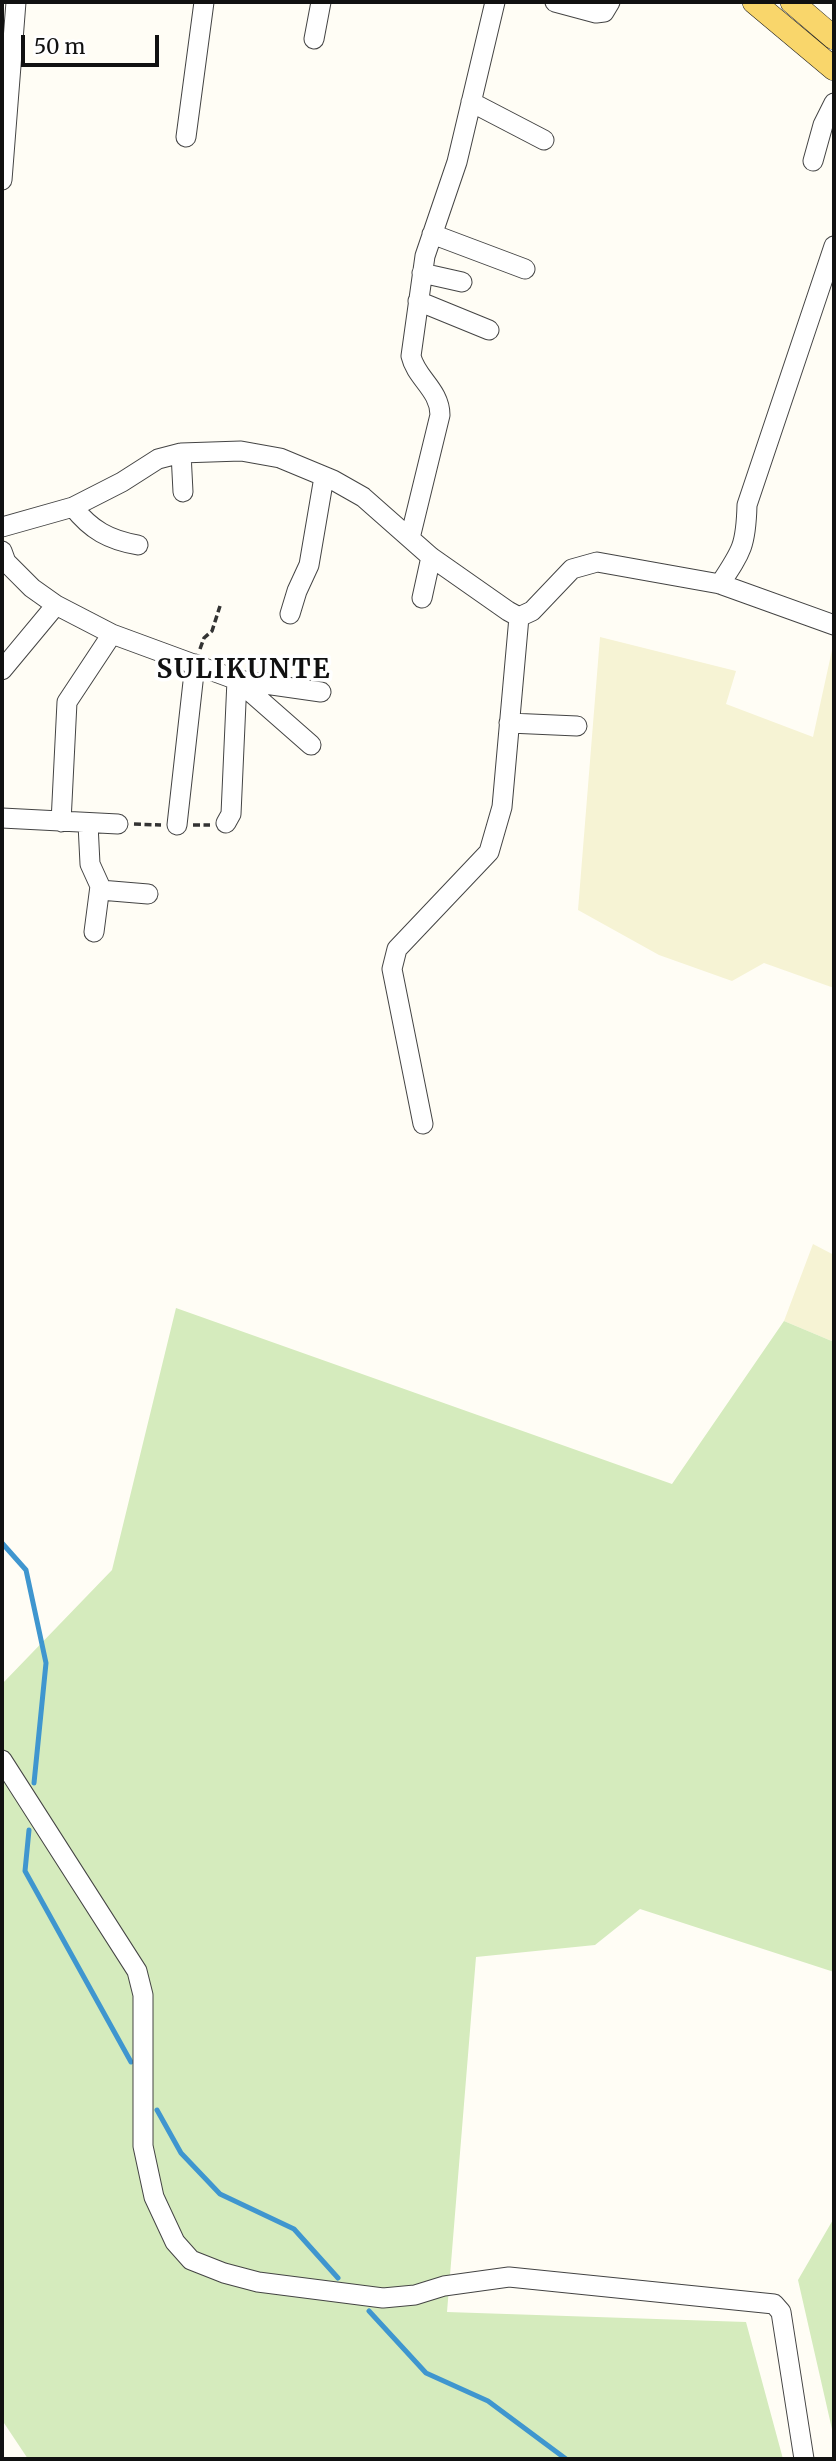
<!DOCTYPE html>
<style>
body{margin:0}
#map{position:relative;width:836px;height:2461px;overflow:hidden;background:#fffdf5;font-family:Merriweather,serif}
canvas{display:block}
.frame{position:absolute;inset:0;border:4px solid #111;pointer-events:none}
.scale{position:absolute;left:21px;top:35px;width:138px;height:32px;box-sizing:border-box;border:4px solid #111;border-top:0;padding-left:9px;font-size:21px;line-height:24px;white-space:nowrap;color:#111;-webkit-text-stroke:5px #fff;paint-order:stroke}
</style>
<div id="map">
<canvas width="836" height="2461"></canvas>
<div class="frame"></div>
<div class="scale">50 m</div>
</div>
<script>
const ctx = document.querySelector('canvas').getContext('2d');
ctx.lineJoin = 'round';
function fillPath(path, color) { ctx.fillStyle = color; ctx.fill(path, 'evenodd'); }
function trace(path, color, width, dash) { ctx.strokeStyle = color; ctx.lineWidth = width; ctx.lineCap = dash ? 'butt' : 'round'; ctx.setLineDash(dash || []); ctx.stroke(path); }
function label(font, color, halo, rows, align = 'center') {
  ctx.font = font + ' Merriweather,serif'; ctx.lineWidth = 7; ctx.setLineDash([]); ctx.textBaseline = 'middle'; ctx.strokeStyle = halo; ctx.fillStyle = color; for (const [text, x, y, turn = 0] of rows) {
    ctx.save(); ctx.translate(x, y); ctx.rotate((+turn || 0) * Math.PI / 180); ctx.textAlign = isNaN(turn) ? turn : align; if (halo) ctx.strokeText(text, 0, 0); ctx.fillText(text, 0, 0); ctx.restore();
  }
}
fillPath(new Path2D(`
 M 600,637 L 736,671 L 726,704 L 813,737 L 834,641 L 834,988 L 764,963 L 732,981 L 659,955 L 578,910 Z
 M 813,1244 L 834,1255 L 834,1342 L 784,1321 Z`), '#f6f3d4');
fillPath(new Path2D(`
 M 176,1308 L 672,1484 L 784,1321 L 834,1342 L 834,1972 L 640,1909 L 595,1945 L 476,1957 L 447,2312 L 746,2322 L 783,2459 L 28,2459 L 2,2420 L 2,1684 L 112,1570 Z
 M 834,2218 L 834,2438 L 798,2280 Z`), '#d5ebbd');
trace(new Path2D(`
 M 2,1543 L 26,1570 L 46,1663 L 34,1783
 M 29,1830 L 25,1871 L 131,2062
 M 157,2110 L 181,2153 L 220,2194 L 294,2229 L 338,2278
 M 369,2311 L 426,2373 L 488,2401 L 566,2459`), '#3f96cf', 5);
const minor = new Path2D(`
 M 555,2 L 596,13 L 604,12 L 610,2
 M 314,39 L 321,2
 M 471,102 L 544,140
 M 186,137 L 204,2
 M 813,161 L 823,125 L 834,103
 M 2,180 L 16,2
 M 432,234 L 525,269
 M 422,273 L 462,282
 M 418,301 L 489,330
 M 181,453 L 183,492
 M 73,507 C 91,530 109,540 138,545
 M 2,527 L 73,507 L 122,482 L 158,459 L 181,453 L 241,451 L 280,458 L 333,480 L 363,497 L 431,557 L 508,611 L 519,617 L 532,611 L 572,569 L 597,562 L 720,584 L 834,625
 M 410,538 L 440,415 C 440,390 416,378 411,356 L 425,256 L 457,162 L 495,2
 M 2,551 L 6,562 L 32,588 L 56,605 L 112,634 L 237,680 L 311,745
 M 720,584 C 742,551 746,545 747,505 L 834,246
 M 422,598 L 431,557
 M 290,614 L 297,591 L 309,565 L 324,477
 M 2,670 L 56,605
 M 509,723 L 577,726
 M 2,818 L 118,824
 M 61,822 L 67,702 L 112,634
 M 226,823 L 231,814 L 237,680 L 321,692
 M 88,824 L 90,864 L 100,886 L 94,932
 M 177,825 L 195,664
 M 100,890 L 148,894
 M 423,1124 L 392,969 L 397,949 L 489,852 L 502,807 L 519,617
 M 2,1760 L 137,1971 L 143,1995 L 143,2146 L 154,2197 L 175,2242 L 191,2260 L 224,2273 L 258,2282 L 383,2298 L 415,2295 L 444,2286 L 509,2277 L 774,2304 L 781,2312 L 804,2459`);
const major = new Path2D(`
 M 754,2 L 834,69
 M 792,2 L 834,38`);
trace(minor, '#444', 21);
trace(major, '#222', 24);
trace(new Path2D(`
 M 200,649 L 204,638 L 212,631 L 220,606
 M 134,824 L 161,825
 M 193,825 L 210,825`), '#333', 3.5, [7, 3.5]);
trace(minor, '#fff', 19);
trace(major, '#f9d66b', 23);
ctx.letterSpacing = '2px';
label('bold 26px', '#111', '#fff', [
 ["SULIKUNTE",244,671]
]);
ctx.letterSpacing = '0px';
</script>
